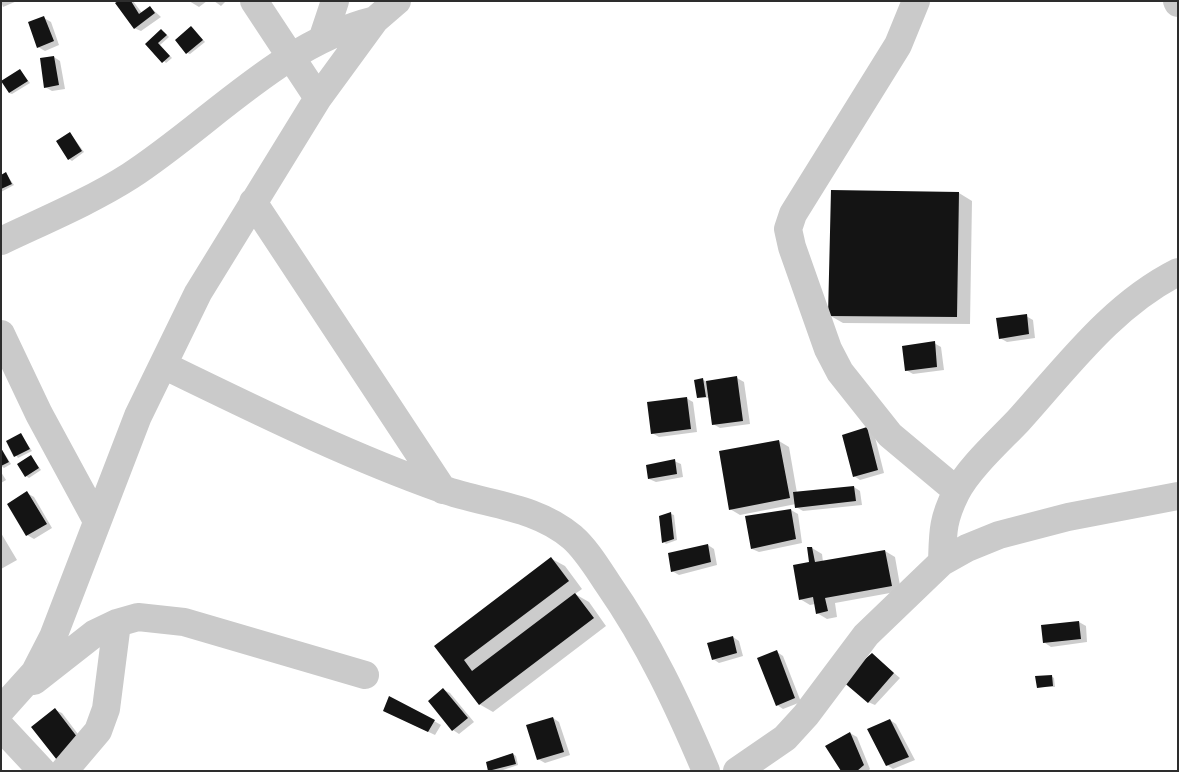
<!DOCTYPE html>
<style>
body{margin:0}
#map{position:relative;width:1179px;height:772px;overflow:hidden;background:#fff;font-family:Rubik,sans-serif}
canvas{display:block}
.frame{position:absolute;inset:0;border:2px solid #2d2d2d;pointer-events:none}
</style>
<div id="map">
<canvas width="1179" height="772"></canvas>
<div class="frame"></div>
</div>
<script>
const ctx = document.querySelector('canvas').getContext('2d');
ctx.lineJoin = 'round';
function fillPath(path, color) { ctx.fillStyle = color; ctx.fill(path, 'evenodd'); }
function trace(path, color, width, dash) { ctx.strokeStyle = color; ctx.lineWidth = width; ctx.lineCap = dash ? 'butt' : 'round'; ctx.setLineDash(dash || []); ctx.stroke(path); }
fillPath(new Path2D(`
 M 1,1 L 17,1 L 3,7 Z
 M 120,1 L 133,1 L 142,13 L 150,7 L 161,17 L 141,31 L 134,28 Z
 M 189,1 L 207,1 L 199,7 Z
 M 214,1 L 226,1 L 221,6 Z
 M 44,18 L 51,22 L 59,45 L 45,51 L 38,47 Z
 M 192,27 L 205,42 L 190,54 L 187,53 Z
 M 164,32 L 169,37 L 160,45 L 172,58 L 166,63 L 147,44 Z
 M 54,57 L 60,61 L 65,89 L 52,91 L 45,87 Z
 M 20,70 L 30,83 L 12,94 L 9,93 Z
 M 70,133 L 84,152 L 72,161 L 69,159 Z
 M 6,174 L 14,185 L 1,192 L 1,176 Z
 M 959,193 L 972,201 L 970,324 L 843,323 L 829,315 Z
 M 1026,316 L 1033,320 L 1035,338 L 1007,342 L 1000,338 Z
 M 934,343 L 941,347 L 944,370 L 913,374 L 906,370 Z
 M 737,378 L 744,382 L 750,424 L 720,428 L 713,424 L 710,398 L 698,397 L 703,380 L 707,382 Z
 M 686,398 L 693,402 L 697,432 L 659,437 L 652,433 Z
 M 867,429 L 874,433 L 884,473 L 860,480 L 854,476 Z
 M 21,435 L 32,451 L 18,458 L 7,442 Z
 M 779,441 L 789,447 L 797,493 L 854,487 L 860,491 L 862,505 L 803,511 L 796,507 L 796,504 L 740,515 L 730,509 Z
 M 1,448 L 11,464 L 4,468 L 1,466 Z
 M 31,456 L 41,470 L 29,478 L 26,476 Z
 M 674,461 L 681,464 L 683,477 L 656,482 L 649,479 Z
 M 1,472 L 6,480 L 1,483 Z
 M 27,493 L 34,497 L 52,528 L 34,539 L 27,535 Z
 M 791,510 L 798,514 L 802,543 L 759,552 L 752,549 Z
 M 671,514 L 674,515 L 677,540 L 666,544 L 664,542 Z
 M 1,533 L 17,560 L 1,569 Z
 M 708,545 L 714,549 L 717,565 L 679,575 L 672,571 Z
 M 812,548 L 822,554 L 823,562 L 885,551 L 895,557 L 901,591 L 835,603 L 837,617 L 827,619 L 817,613 L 815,604 L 810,605 L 800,599 L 811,563 Z
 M 552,559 L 565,566 L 582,589 L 575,594 L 589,602 L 606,626 L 493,712 L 479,704 L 436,646 Z
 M 1079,622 L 1086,626 L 1087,642 L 1051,647 L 1045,643 Z
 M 733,637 L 739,641 L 743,656 L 719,663 L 713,659 Z
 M 777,652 L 783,656 L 801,702 L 783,709 L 777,705 Z
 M 872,655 L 900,678 L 875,705 L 868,702 Z
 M 1051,676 L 1054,678 L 1055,687 L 1038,687 Z
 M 444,690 L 450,693 L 474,722 L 459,734 L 453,730 Z
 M 55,710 L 62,713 L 87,746 L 64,763 Z
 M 391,714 L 434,721 L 441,725 L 435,735 Z
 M 553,718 L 559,722 L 570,755 L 545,763 L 538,759 Z
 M 890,720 L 896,724 L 915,760 L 893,769 L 887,765 Z
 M 850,733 L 857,737 L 870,769 L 868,771 L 843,771 Z
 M 513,754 L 516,756 L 518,765 L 500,771 L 490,771 L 487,762 Z`), '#0003');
fillPath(new Path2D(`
 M 118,1 L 131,1 L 139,14 L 150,6 L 155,13 L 134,29 L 115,3 Z
 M 44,16 L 54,41 L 37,48 L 28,22 Z
 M 191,26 L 203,40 L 186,54 L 175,40 Z
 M 161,29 L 167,35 L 158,43 L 170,56 L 162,63 L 145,44 Z
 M 54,56 L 59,85 L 44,88 L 40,58 Z
 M 20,69 L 28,81 L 9,93 L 1,81 Z
 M 70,132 L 82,151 L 68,160 L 56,141 Z
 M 6,172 L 12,184 L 1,189 L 1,175 Z
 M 831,190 L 959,192 L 957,317 L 828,316 Z
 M 1027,314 L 1029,334 L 999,339 L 996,318 Z
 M 935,341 L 937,367 L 905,371 L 902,346 Z
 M 737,376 L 743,421 L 712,425 L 706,381 Z
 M 703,378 L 706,397 L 697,398 L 694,380 Z
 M 687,397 L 691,429 L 651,434 L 647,402 Z
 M 867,427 L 878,470 L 853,477 L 842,435 Z
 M 21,433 L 30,449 L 14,457 L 6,441 Z
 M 779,440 L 790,498 L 729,510 L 719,451 Z
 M 1,448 L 9,462 L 1,466 Z
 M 31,455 L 39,468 L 25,477 L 17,464 Z
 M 675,459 L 677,474 L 648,479 L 646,465 Z
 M 854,486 L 856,501 L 795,508 L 793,492 Z
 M 27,491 L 47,524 L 26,536 L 7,504 Z
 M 791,509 L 796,539 L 751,549 L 745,516 Z
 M 671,512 L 674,539 L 662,543 L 659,516 Z
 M 708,544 L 711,562 L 671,572 L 668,553 Z
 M 807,547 L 812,547 L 815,562 L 885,550 L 892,586 L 825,598 L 828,611 L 816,614 L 813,597 L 799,600 L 793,565 L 809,562 Z
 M 551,557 L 569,581 L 464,660 L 472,671 L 575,593 L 594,618 L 479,705 L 434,646 Z
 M 1079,621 L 1081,639 L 1043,643 L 1041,625 Z
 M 733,636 L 737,653 L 712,660 L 707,643 Z
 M 777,650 L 795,698 L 776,706 L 757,658 Z
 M 872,653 L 894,673 L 868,703 L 841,680 Z
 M 1052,675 L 1053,686 L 1037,688 L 1035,676 Z
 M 443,688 L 468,718 L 452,731 L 428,701 Z
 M 389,696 L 435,720 L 428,732 L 383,711 Z
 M 55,708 L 81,742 L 57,760 L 31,727 Z
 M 553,717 L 564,752 L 537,760 L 526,725 Z
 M 890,719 L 909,757 L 886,766 L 867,729 Z
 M 850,732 L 864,765 L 857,771 L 841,771 L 825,746 Z
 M 513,753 L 516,764 L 488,771 L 486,762 Z`), '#141414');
trace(new Path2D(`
 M 254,1 L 318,98
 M 916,1 L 898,45 L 793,214 L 788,229 L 792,247 L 828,349 L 840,372 L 890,435 L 957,491
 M 1177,1 L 1178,3
 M 323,37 L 335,1
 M 253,202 L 443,490
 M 1,241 C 43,221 91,201 130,176 C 210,124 281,43 375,20
 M 1,334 L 39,414 L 97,521
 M 163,365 C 254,409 346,455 442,489 C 486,505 534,505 572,537 C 586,549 598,569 608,584 C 649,643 678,705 706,771
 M 942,562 C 943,533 942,521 956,493 C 968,469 999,441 1018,421 C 1066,368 1112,305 1178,272
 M 34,681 L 94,634 L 117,623 L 138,617 L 184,622 L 365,675
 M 1,710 L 35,672 L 53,637 L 138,416 L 198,293 L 318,98 L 375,20 L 397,1
 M 1,727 L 42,771
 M 64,771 L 98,731 L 106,709 L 117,623
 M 737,771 L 785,738 L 806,715 L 866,635 L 942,562 L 967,548 L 999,535 L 1068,517 L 1178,496`), '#cacaca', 28);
</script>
